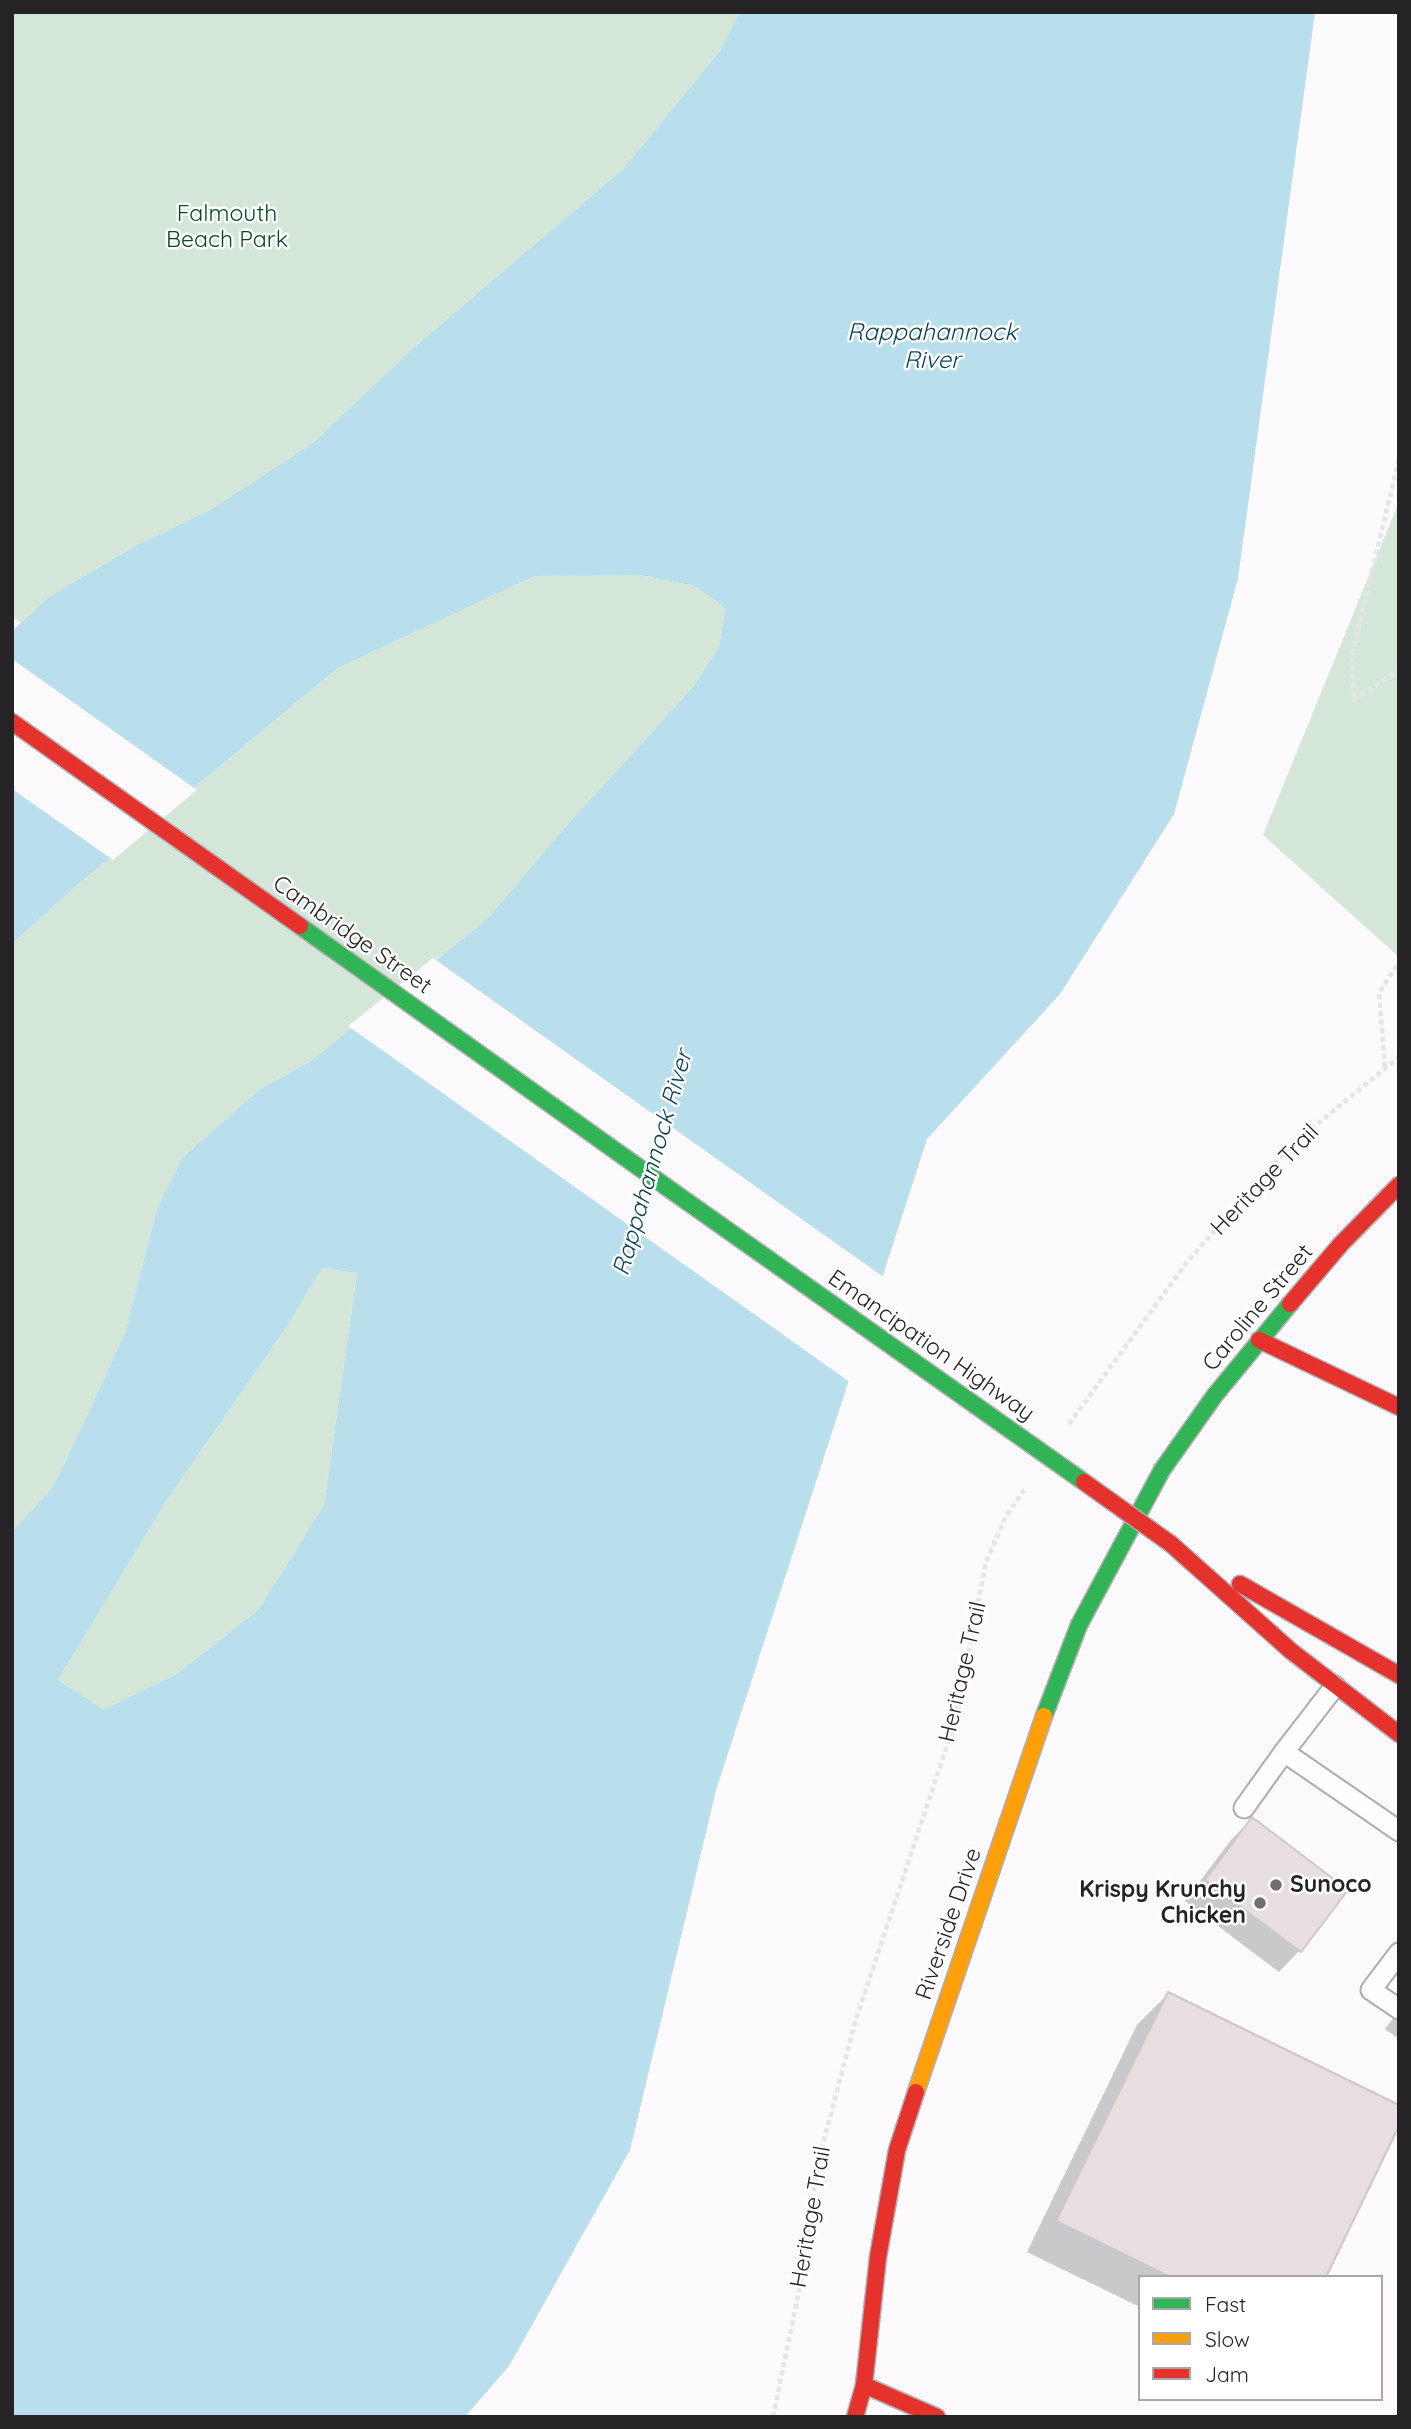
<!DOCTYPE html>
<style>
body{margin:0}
#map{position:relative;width:1411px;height:2429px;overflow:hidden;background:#fcfafd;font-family:Quicksand,sans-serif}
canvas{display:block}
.frame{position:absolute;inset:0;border:14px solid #262327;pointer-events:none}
.legend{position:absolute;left:1138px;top:2275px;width:245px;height:126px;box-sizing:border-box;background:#fff;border:2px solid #a8a7a9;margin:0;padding:9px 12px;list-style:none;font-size:21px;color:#262327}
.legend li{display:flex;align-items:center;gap:14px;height:35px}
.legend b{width:35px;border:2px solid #a8a7a9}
</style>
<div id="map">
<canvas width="1411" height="2429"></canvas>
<div class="frame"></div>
<ul class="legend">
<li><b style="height:9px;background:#30b455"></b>Fast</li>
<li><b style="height:9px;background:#ff9f0a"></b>Slow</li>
<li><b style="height:9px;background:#e5322d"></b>Jam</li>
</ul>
</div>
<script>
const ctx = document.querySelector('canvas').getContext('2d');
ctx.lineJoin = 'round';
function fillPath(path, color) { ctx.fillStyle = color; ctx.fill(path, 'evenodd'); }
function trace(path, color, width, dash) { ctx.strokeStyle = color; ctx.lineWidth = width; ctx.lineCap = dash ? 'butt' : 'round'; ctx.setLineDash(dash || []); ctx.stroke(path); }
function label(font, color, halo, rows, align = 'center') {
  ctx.font = font + ' Quicksand,sans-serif'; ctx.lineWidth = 5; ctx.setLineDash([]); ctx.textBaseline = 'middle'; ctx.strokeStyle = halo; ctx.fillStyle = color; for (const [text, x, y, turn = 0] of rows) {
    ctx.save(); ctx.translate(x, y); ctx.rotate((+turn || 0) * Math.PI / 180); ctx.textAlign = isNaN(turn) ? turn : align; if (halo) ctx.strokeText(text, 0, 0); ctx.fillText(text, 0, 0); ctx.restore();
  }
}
fillPath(new Path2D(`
 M 12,12 L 740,12 L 719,52 L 623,169 L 413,348 L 314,442 L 210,510 L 135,546 L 50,596 L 21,623 L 12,617 Z
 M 1399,502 L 1399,957 L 1263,835 Z
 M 589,574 L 640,575 L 695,586 L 725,608 L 719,647 L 692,688 L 566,826 L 487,919 L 309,1062 L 257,1091 L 182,1158 L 157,1209 L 125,1333 L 85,1420 L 53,1487 L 12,1532 L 12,944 L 74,888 L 338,668 L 535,576 Z
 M 322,1268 L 357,1273 L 324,1505 L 259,1609 L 178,1673 L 104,1711 L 58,1680 L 167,1500 L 286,1328 Z`), '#d4e6d8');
fillPath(new Path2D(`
 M 740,12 L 1315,12 L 1238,578 L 1174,814 L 1060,994 L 927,1139 L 716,1790 L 630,2150 L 509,2366 L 465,2417 L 12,2417 L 12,1532 L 53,1487 L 85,1420 L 125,1333 L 157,1209 L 182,1158 L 257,1091 L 309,1062 L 487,919 L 566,826 L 692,688 L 719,647 L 725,608 L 695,586 L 640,575 L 535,576 L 338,668 L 74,888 L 12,944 L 12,631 L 50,596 L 135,546 L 210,510 L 314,442 L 413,348 L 623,169 L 719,52 ZM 322,1268 L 357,1273 L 324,1505 L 259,1609 L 178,1673 L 104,1710 L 58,1680 L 167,1500 L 286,1328 Z`), '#b9dfec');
fillPath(new Path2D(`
 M 12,659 L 197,790 L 113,860 L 12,789 Z
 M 433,958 L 885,1278 L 851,1383 L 348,1026 Z`), '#fcfafd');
fillPath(new Path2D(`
 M 1252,1819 L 1345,1890 L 1299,1951 L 1279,1972 L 1185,1901 L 1231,1840 Z
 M 1168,1994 L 1324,2277 L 1140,2277 L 1140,2307 L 1027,2252 L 1137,2025 Z
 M 1399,2011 L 1399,2039 L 1385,2029 Z`), '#0003');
const building = new Path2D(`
 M 1252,1817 L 1348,1890 L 1301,1952 L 1205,1880 Z
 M 1168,1992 L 1399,2105 L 1399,2126 L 1326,2277 L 1170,2277 L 1056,2221 Z`);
fillPath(building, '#e8dddf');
trace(building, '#cbc8c9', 2);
const lane = new Path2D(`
 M 1335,1686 L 1284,1752 L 1399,1831
 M 1244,1808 L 1284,1752
 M 1399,1953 L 1371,1990 L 1399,2009`);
const fast = new Path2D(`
 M 300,926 L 665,1186
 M 1044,1716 L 1079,1625 L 1162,1470 L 1215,1395 L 1290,1304`);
const slow = new Path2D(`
 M 916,2092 L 1044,1716`);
const jam = new Path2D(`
 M 12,722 L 300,926
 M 1290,1304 L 1341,1244 L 1399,1185
 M 1259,1340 L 1399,1407
 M 1171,1544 L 1291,1651 L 1399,1734
 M 1240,1584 L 1399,1675
 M 864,2385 L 937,2417
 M 855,2417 L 864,2385 L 878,2257 L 897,2150 L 916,2092`);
trace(lane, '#b0adb1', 23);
trace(fast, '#b0adb1', 19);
trace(slow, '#b0adb1', 19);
trace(jam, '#b0adb1', 19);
trace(new Path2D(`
 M 1399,459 L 1352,655 L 1354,700 L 1399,670
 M 1385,1067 L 1379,993 L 1399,962
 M 1069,1424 L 1187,1262 L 1287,1149 L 1399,1057
 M 773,2417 L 801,2281 L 818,2162 L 856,2019 L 954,1725 L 986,1562 L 1006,1516 L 1024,1490`), '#e5e5e5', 4.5, [5, 3.5]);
trace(lane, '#fffeff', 19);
trace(fast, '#30b455', 16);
trace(slow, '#ff9f0a', 16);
trace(jam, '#e5322d', 16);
const fastBridge = new Path2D(`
 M 665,1186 L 1084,1482`);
const jamBridge = new Path2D(`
 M 1084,1482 L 1171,1544`);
trace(fastBridge, '#b0adb1', 19, []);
trace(jamBridge, '#b0adb1', 19, []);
trace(fastBridge, '#30b455', 16);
trace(jamBridge, '#e5322d', 16);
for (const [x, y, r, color] of [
 [1276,1885,7,"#716e72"],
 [1260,1903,7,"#716e72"]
]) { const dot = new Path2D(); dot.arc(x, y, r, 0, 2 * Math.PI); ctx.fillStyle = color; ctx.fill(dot); trace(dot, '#fff', 2.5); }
label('23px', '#074820', '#fff', [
 ["Falmouth",227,214],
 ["Beach Park",227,240]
]);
label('23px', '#262327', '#fff', [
 ["Cambridge Street",352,935,35],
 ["Heritage Trail",1265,1180,-46],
 ["Caroline Street",1258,1308,-50],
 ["Emancipation Highway",931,1346,35],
 ["Heritage Trail",963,1672,-77],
 ["Riverside Drive",949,1924,-71],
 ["Heritage Trail",811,2217,-80]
]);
label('bold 23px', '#262327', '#fff', [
 ["Sunoco",1290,1885],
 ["Krispy Krunchy",1246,1890,"right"],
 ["Chicken",1246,1916,"right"]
], 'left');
label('italic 24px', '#0c3f4b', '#fff', [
 ["Rappahannock",932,333],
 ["River",932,361],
 ["Rappahannock River",653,1163,-74]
]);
</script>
